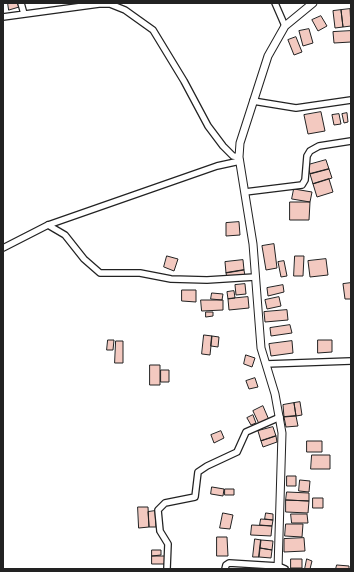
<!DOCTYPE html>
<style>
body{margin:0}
#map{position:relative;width:354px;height:572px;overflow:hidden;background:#fff;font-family:Lato,sans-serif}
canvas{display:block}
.frame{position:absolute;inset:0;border:4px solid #222;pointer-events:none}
</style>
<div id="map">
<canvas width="354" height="572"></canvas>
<div class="frame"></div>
</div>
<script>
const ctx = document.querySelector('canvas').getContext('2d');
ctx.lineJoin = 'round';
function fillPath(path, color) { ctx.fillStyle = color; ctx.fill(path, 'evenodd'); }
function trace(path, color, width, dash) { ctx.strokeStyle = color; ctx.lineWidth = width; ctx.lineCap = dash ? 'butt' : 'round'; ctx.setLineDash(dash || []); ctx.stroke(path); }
const building = new Path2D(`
 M 8,3 L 17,3 L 19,7 L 9,10 Z
 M 350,9 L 351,26 L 343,27 L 341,10 Z
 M 341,10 L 343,27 L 335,28 L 333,11 Z
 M 321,16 L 327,26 L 318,31 L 312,20 Z
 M 309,29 L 313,43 L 303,46 L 299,31 Z
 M 351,31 L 351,42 L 334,43 L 333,32 Z
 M 296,37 L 302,52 L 294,55 L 288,40 Z
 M 321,112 L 325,131 L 308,134 L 304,115 Z
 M 347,113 L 348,122 L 344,123 L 342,114 Z
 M 339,114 L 341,124 L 334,125 L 332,115 Z
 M 326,160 L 329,169 L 310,174 L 308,165 Z
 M 329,169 L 332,178 L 313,184 L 310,174 Z
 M 329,179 L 333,192 L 317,197 L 313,184 Z
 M 294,189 L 312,192 L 310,202 L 292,199 Z
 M 290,202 L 310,202 L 309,220 L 290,220 Z
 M 239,222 L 240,235 L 226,236 L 226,223 Z
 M 274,244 L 277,268 L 266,270 L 262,246 Z
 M 167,256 L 178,259 L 174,271 L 164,267 Z
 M 295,256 L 304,256 L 303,276 L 294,276 Z
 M 326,259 L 328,275 L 310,277 L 308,261 Z
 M 243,260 L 244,270 L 226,273 L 225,262 Z
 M 284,261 L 287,276 L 281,277 L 278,262 Z
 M 244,270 L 245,276 L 227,278 L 226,273 Z
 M 351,283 L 351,299 L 345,299 L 343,284 Z
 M 245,284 L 246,294 L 236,295 L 235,285 Z
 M 283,285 L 284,292 L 268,296 L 267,288 Z
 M 182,290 L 196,290 L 196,302 L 182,301 Z
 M 234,291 L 235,298 L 228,299 L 227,292 Z
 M 212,293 L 223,294 L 222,300 L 211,299 Z
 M 248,297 L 249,308 L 229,310 L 228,299 Z
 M 279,297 L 281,306 L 267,309 L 265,300 Z
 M 201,300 L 223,300 L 223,310 L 202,311 Z
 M 287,310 L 288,320 L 265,322 L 264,312 Z
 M 206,312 L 213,312 L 213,316 L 206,317 Z
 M 290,325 L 292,333 L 271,336 L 270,328 Z
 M 204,335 L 212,336 L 210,355 L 202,354 Z
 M 212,336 L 219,337 L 218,347 L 211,346 Z
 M 108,340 L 114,340 L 113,350 L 107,350 Z
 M 318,340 L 332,340 L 332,352 L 318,353 Z
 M 116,341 L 123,341 L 123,363 L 115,363 Z
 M 292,341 L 293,353 L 271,356 L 269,344 Z
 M 246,355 L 255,358 L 252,367 L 244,364 Z
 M 150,365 L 160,365 L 160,385 L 150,385 Z
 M 161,370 L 169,370 L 169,382 L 161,382 Z
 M 255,378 L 258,387 L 249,389 L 246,381 Z
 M 300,402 L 302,415 L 296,416 L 294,403 Z
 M 294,403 L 296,416 L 284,417 L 283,405 Z
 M 263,406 L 269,420 L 259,424 L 253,411 Z
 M 253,415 L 256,423 L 251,425 L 247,418 Z
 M 296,416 L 298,426 L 286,427 L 284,417 Z
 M 273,427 L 276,436 L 261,441 L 258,431 Z
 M 221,431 L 224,438 L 214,443 L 211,435 Z
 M 276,436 L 277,442 L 263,447 L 261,441 Z
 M 307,441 L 322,441 L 322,452 L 307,452 Z
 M 312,455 L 330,455 L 330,469 L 311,469 Z
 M 287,476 L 296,476 L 296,486 L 287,486 Z
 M 300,480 L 310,481 L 309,492 L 299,491 Z
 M 212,487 L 224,489 L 223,496 L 211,494 Z
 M 225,489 L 234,489 L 234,495 L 225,495 Z
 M 287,492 L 309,493 L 309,501 L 286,500 Z
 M 313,498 L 323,498 L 323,508 L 313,508 Z
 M 286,500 L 309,501 L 308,513 L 286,512 Z
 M 138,507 L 148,507 L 149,527 L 139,528 Z
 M 155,511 L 156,527 L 149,527 L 148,512 Z
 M 223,513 L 233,515 L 230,529 L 220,528 Z
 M 266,513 L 273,514 L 273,520 L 265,519 Z
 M 291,514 L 307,514 L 308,523 L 292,523 Z
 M 261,519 L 273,520 L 272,526 L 260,525 Z
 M 286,524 L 303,524 L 302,537 L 285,536 Z
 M 252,525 L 272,526 L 271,536 L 251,535 Z
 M 217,537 L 227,537 L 228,556 L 217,556 Z
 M 304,538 L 305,551 L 284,552 L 284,539 Z
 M 255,539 L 261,540 L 259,557 L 253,557 Z
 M 261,540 L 273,541 L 272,550 L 260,548 Z
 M 260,548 L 272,550 L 271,558 L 259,557 Z
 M 152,550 L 161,550 L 161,555 L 152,556 Z
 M 152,556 L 165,556 L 165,564 L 152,564 Z
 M 291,559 L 302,559 L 302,568 L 291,568 Z
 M 307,559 L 312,561 L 310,569 L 305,569 Z
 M 337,565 L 349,566 L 349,569 L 336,569 Z`);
fillPath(building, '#f3c9c0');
trace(building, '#222', 1);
const minor = new Path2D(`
 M 21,3 L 24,14
 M 275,3 L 285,26
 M 3,17 L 99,4 L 110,4 L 125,10 L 153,30 L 184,81 L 208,126 L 223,146 L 233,156 L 239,157
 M 253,101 L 296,108 L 351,100
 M 245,192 L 302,185 L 305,180 L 307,156 L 310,151 L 319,146 L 351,141
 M 48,225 L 65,235 L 84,259 L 100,273 L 140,273 L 171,279 L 207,280 L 255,277
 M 3,248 L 48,225 L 217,166 L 240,161
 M 266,364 L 351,361
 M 167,569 L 168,544 L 160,531 L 158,510 L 165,503 L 195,497 L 198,472 L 207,466 L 237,452 L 246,432 L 280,417
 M 225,569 L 226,565 L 229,563 L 278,566 L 285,569`);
const tertiary = new Path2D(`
 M 278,569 L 282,433 L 275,394 L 261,348 L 253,244 L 239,157 L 240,143 L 268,56 L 285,26 L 313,3`);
trace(minor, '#222', 8);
trace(tertiary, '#222', 9);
trace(minor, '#fff', 5.5);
trace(tertiary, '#fff', 7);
</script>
